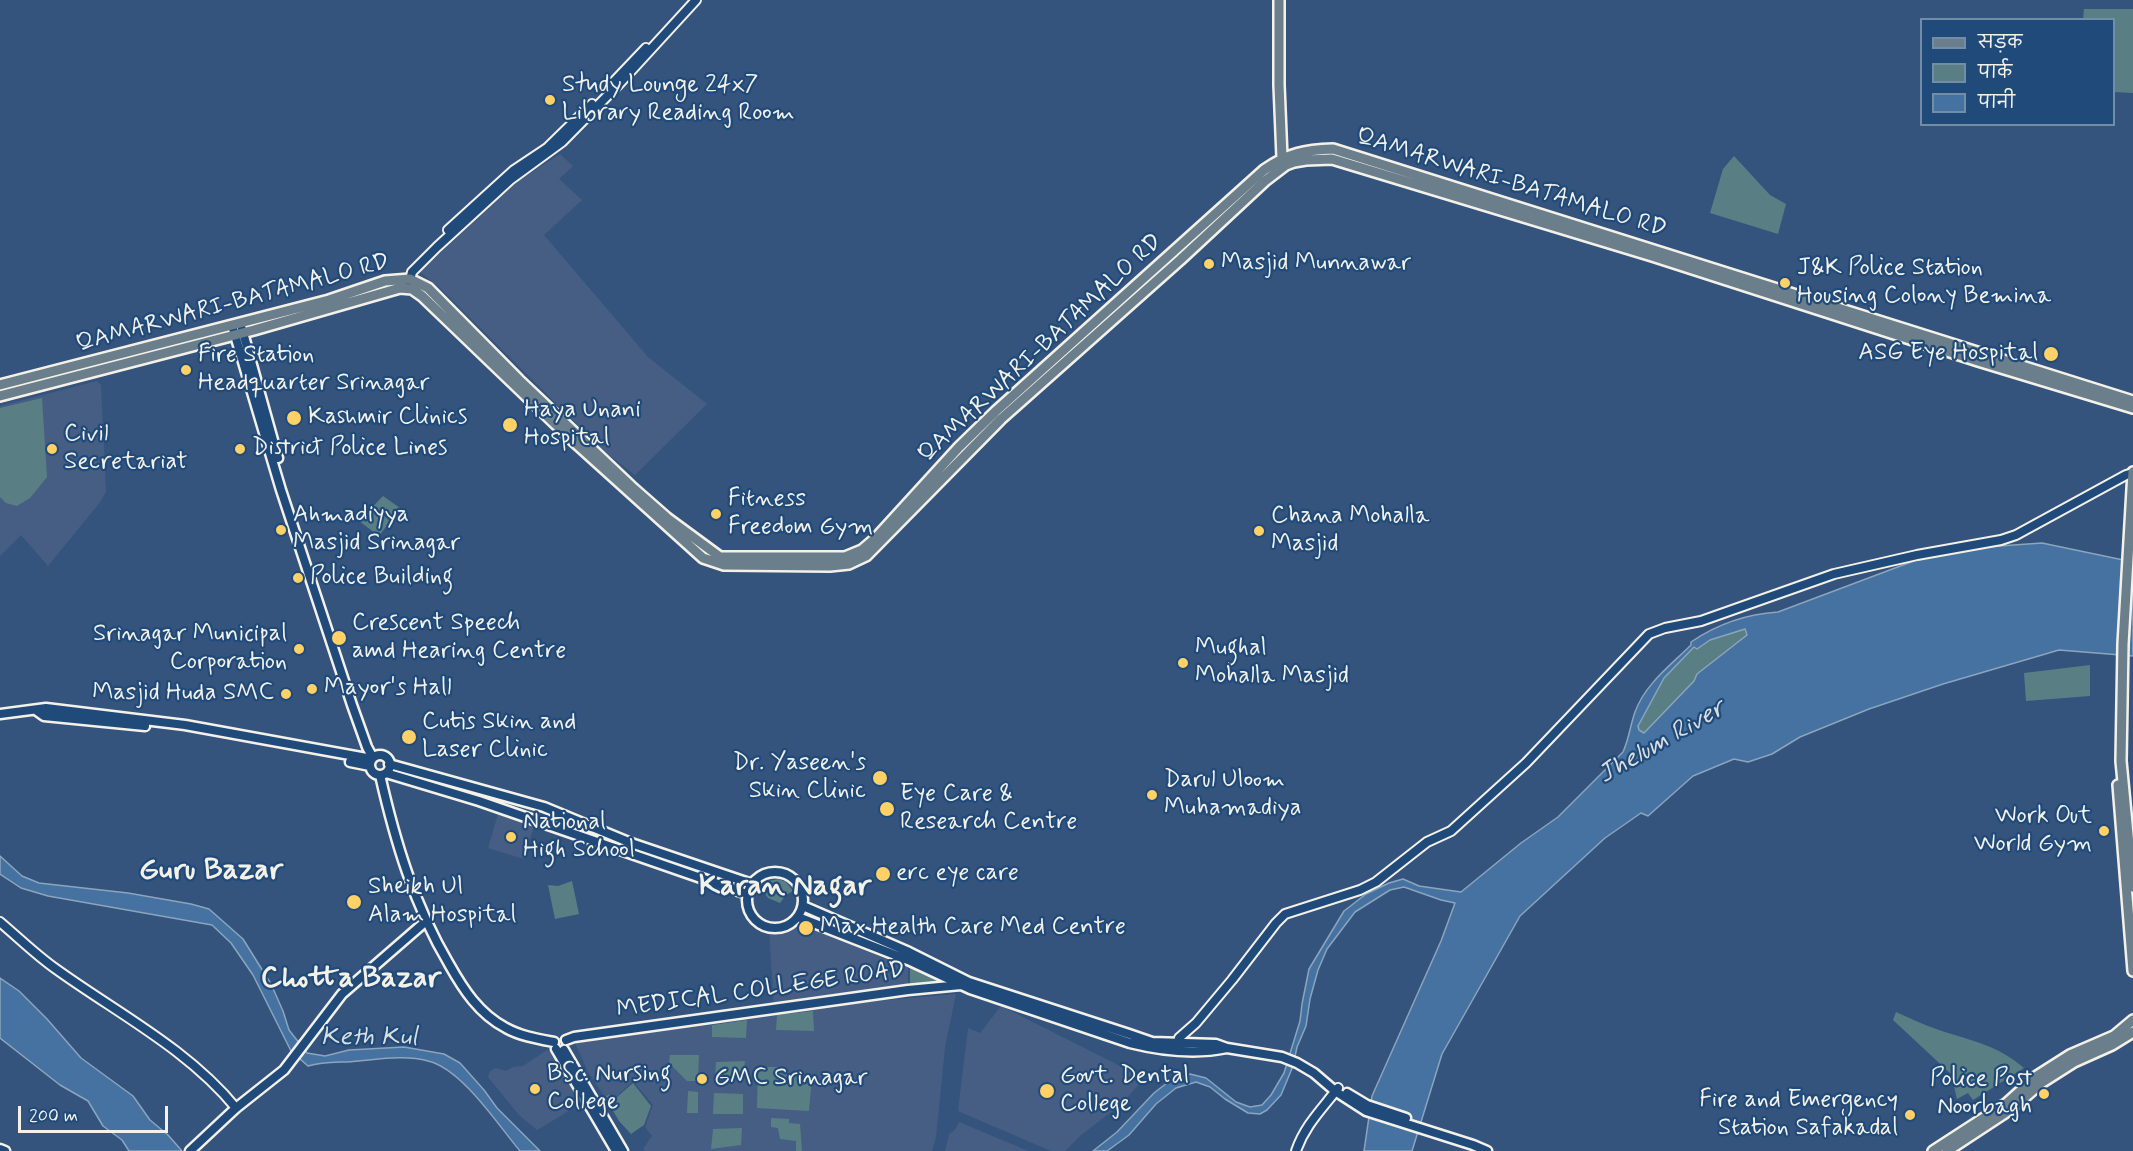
<!DOCTYPE html>
<meta charset="utf-8">
<style>
body{margin:0}
#map{position:relative;width:2133px;height:1151px;overflow:hidden;background:#34547e;font-family:Mynerve,"Playpen Sans Deva",sans-serif}
canvas{display:block}
.legend{position:absolute;left:1920px;top:18px;width:195px;height:108px;box-sizing:border-box;background:#1f4a7a;border:2px solid #748da6;margin:0;padding:8px 10px;list-style:none;font-size:18px;color:#f4f1e8}
.legend li{display:flex;align-items:center;gap:12px;height:30px}
.legend b{width:30px;border:2px solid #748da6}
.scale{position:absolute;left:18px;top:1106px;width:150px;height:27px;box-sizing:border-box;border:3px solid #f4f1e8;border-top:0;padding-left:8px;font-size:18px;line-height:21px;white-space:nowrap;color:#f4f1e8;-webkit-text-stroke:4px #1f4a7a;paint-order:stroke}
</style>
<div id="map">
<canvas width="2133" height="1151"></canvas>
<ul class="legend">
<li><b style="height:8px;background:#6b7e8b"></b>सड़क</li>
<li><b style="height:16px;background:#597f85"></b>पार्क</li>
<li><b style="height:16px;background:#4672a1"></b>पानी</li>
</ul>
<div class="scale">200 m</div>
</div>
<script>
const ctx = document.querySelector('canvas').getContext('2d');
ctx.lineJoin = 'round';
function fillPath(path, color) { ctx.fillStyle = color; ctx.fill(path, 'evenodd'); }
function trace(path, color, width, dash) { ctx.strokeStyle = color; ctx.lineWidth = width; ctx.lineCap = dash ? 'butt' : 'round'; ctx.setLineDash(dash || []); ctx.stroke(path); }
function label(font, color, halo, rows, align = 'center') {
  ctx.font = font + ' Mynerve,sans-serif'; ctx.lineWidth = 4.5; ctx.setLineDash([]); ctx.textBaseline = 'middle'; ctx.strokeStyle = halo; ctx.fillStyle = color; for (const [text, x, y, turn = 0] of rows) {
    ctx.save(); ctx.translate(x, y); ctx.rotate((+turn || 0) * Math.PI / 180); ctx.textAlign = isNaN(turn) ? turn : align; if (halo) ctx.strokeText(text, 0, 0); ctx.fillText(text, 0, 0); ctx.restore();
  }
}
fillPath(new Path2D(`
 M 560,154 L 573,166 L 559,179 L 582,200 L 544,235 L 648,357 L 707,404 L 635,475 L 604,451 L 440,288 L 420,272 L 518,181 Z
 M 97,381 L 101,385 L 106,491 L 101,501 L 48,566 L 21,535 L 0,556 L 0,406 Z
 M 498,814 L 534,826 L 524,859 L 488,848 Z
 M 798,917 L 908,960 L 908,990 L 774,1009 L 769,928 L 787,926 Z
 M 956,994 L 945,1047 L 936,1137 L 932,1151 L 645,1151 L 643,1149 L 652,1136 L 645,1127 L 653,1105 L 633,1081 L 616,1097 L 609,1093 L 605,1097 L 588,1072 L 575,1043 L 665,1029 L 712,1025 L 866,1002 Z
 M 1001,1006 L 1144,1078 L 1123,1103 L 1081,1135 L 1065,1151 L 1051,1151 L 958,1111 L 968,1028 L 980,1033 Z
 M 547,1050 L 555,1055 L 558,1064 L 576,1095 L 574,1104 L 567,1112 L 537,1130 L 519,1115 L 488,1077 L 490,1071 L 496,1068 L 506,1071 L 513,1067 L 523,1066 Z
 M 959,1122 L 1014,1145 L 1028,1151 L 945,1151 L 949,1134 L 955,1130 Z`), '#465e83');
fillPath(new Path2D(`
 M 2084,9 L 2133,9 L 2133,93 L 2114,92 L 2114,20 L 2083,19 Z
 M 1734,156 L 1770,195 L 1786,204 L 1778,234 L 1710,213 L 1723,169 Z
 M 42,398 L 47,477 L 30,498 L 17,506 L 6,503 L 0,497 L 0,408 Z
 M 383,496 L 400,508 L 379,536 L 359,521 Z
 M 1744,629 L 1747,635 L 1697,674 L 1694,681 L 1644,733 L 1639,730 L 1638,726 L 1664,678 L 1694,647 L 1697,649 L 1710,640 Z
 M 2090,665 L 2090,696 L 2026,701 L 2024,673 Z
 M 778,879 L 786,882 L 793,891 L 786,895 L 780,903 L 768,898 L 761,888 L 769,881 Z
 M 572,881 L 579,914 L 555,919 L 548,885 L 558,886 Z
 M 910,967 L 943,981 L 942,984 L 910,987 Z
 M 813,1011 L 814,1031 L 776,1030 L 777,1015 Z
 M 1896,1012 C 1910,1018 1924,1025 1939,1030 C 1971,1041 1998,1045 2024,1068 L 1973,1100 L 1968,1093 L 1957,1099 L 1951,1074 L 1893,1020 Z
 M 747,1020 L 746,1038 L 712,1037 L 712,1025 Z
 M 670,1055 L 699,1055 L 698,1081 L 687,1081 L 669,1063 Z
 M 745,1061 L 743,1078 L 715,1078 L 716,1062 Z
 M 758,1067 L 778,1067 L 778,1073 L 812,1076 L 809,1111 L 757,1108 Z
 M 633,1083 L 651,1106 L 644,1125 L 631,1134 L 619,1121 L 605,1097 L 609,1094 L 616,1098 Z
 M 688,1091 L 698,1092 L 698,1113 L 687,1113 Z
 M 714,1093 L 743,1094 L 743,1114 L 713,1114 Z
 M 771,1118 L 789,1119 L 789,1123 L 800,1124 L 802,1151 L 796,1151 L 796,1141 L 780,1139 L 778,1128 L 771,1127 Z
 M 742,1128 L 741,1145 L 711,1149 L 713,1129 Z`), '#597f85');
const water = new Path2D(`
 M 2042,543 L 2133,562 L 2133,656 L 2059,650 L 1943,684 L 1869,709 L 1800,737 L 1772,754 L 1748,762 L 1734,759 L 1693,776 L 1648,816 L 1641,813 L 1605,838 L 1520,916 L 1442,1054 L 1412,1151 L 1364,1151 L 1372,1096 L 1441,941 L 1455,903 L 1441,900 L 1404,887 L 1390,890 L 1355,912 L 1327,949 L 1318,970 L 1310,999 L 1306,1026 L 1297,1047 L 1293,1066 L 1281,1095 L 1267,1110 L 1260,1114 L 1248,1113 L 1225,1099 L 1210,1087 L 1196,1082 L 1176,1088 L 1156,1104 L 1129,1135 L 1107,1151 L 1093,1151 L 1117,1132 L 1154,1093 L 1172,1079 L 1190,1074 L 1206,1078 L 1236,1102 L 1250,1107 L 1262,1105 L 1271,1095 L 1284,1073 L 1300,1021 L 1302,1004 L 1309,969 L 1344,911 L 1366,894 L 1389,883 L 1403,879 L 1419,886 L 1461,892 L 1521,843 L 1558,817 L 1623,752 C 1629,739 1630,726 1635,712 C 1645,684 1671,665 1691,645 L 1691,642 C 1716,625 1747,614 1778,612 L 1943,550 ZM 1745,629 L 1747,635 L 1697,674 L 1694,681 L 1644,733 L 1639,730 L 1638,726 L 1664,678 L 1694,647 L 1697,649 L 1710,640 Z
 M 0,856 L 22,876 L 39,883 L 128,893 L 191,904 L 209,909 L 243,939 L 271,984 L 283,1011 L 289,1030 L 307,1053 L 325,1056 L 349,1050 L 404,1047 L 444,1054 L 460,1063 L 484,1090 L 497,1108 L 540,1151 L 520,1151 C 498,1125 462,1069 428,1061 C 406,1055 381,1059 359,1061 C 341,1063 326,1061 308,1066 L 291,1051 L 253,975 L 231,943 L 212,925 L 48,896 L 21,888 L 0,874 Z
 M 0,978 L 19,991 L 47,1019 L 81,1058 L 133,1096 L 150,1120 L 168,1135 L 182,1151 L 129,1151 L 122,1140 L 103,1126 L 88,1101 L 60,1085 L 0,1038 Z`);
fillPath(water, '#4672a1');
trace(water, '#8ca5bd', 1.5);
const tertiary = new Path2D(`
 M 607,89 L 646,48
 M 448,230 L 514,170 L 547,148 L 592,104
 M 409,284 L 412,272 L 437,247 L 510,180 L 562,142 L 619,84 L 696,0
 M 0,922 C 19,938 36,955 56,969 C 117,1013 188,1049 236,1108
 M 1177,1046 L 1179,1038 L 1196,1023 L 1232,980 L 1276,923 L 1285,914 L 1360,890 L 1376,882 L 1427,842 L 1451,831 L 1526,763 L 1649,634 L 1665,628 L 1701,621 L 1834,574 L 1917,555 L 2001,540 L 2016,535 L 2126,475 L 2133,473
 M 1296,1151 C 1305,1125 1322,1109 1338,1088`);
const secondary = new Path2D(`
 M 232,325 L 281,490 L 352,705 L 367,747 L 373,758
 M 242,329 L 278,458
 M 37,711 L 44,716 L 145,726
 M 0,714 L 46,708 L 185,725 L 372,759
 M370 765a10 10 0 1 1 20 0a10 10 0 1 1-20 0Z
 M 350,762 L 370,766
 M 389,764 L 544,807 L 631,843 L 752,884
 M 386,773 L 479,801 L 747,894
 M 380,775 C 395,841 414,905 449,964 C 463,989 479,1014 506,1028 C 520,1036 538,1039 554,1042
 M747 900a28 28 0 1 1 56 0a28 28 0 1 1-56 0Z
 M 803,906 L 909,952 L 969,982 L 1129,1034 L 1152,1042 L 1216,1044 L 1227,1048 L 1282,1057 L 1297,1063 L 1314,1073 L 1335,1091 L 1366,1111 L 1473,1145 L 1487,1151
 M 798,917 L 908,960 L 970,989 L 1130,1043 C 1162,1051 1194,1055 1227,1048
 M 566,1040 L 574,1037 L 908,990 L 961,985
 M 556,1049 L 616,1151
 M 564,1050 L 623,1151
 M 1347,1093 L 1367,1105 L 1406,1118
 M 0,1149 L 5,1151
 M 190,1151 L 236,1108 L 284,1070 L 342,994 L 425,922`);
const primary = new Path2D(`
 M 1279,0 L 1279,85 L 1282,158 L 1279,162
 M 0,385 L 329,300 L 385,281 L 410,279 L 428,288 L 519,380 L 634,489 L 667,518 L 720,557 L 845,557 L 862,550 L 876,538 L 959,447 L 996,411 L 1264,170 C 1288,153 1305,150 1333,149 L 2133,401
 M 0,396 L 254,330 L 400,288 L 412,289 L 422,296 L 570,438 L 703,558 L 724,565 L 830,566 L 849,564 L 866,556 L 1001,419 L 1180,260 L 1265,181 L 1286,165 L 1294,162 L 1306,160 L 1332,159 L 1652,256 L 1978,361 L 2133,408
 M 2133,472 L 2123,644 L 2121,761 L 2133,887
 M 2118,785 L 2133,971
 M 1933,1151 L 2007,1103 L 2037,1076 L 2070,1055 L 2114,1036 L 2133,1020
 M 1947,1151 L 2011,1109 L 2041,1083 L 2074,1062 L 2112,1045 L 2133,1032`);
trace(tertiary, '#f4f1e8', 12);
trace(secondary, '#f4f1e8', 13);
trace(primary, '#f4f1e8', 14);
trace(tertiary, '#1f4a7a', 8);
trace(secondary, '#1f4a7a', 8);
trace(primary, '#6b7e8b', 9);
for (const [x, y, r, color] of [
 [550,100,6,"#ffd166"],
 [1209,264,6,"#ffd166"],
 [1785,283,6,"#ffd166"],
 [2051,354,8,"#ffd166"],
 [186,370,6,"#ffd166"],
 [294,418,8,"#ffd166"],
 [510,425,8,"#ffd166"],
 [52,449,6,"#ffd166"],
 [240,449,6,"#ffd166"],
 [716,514,6,"#ffd166"],
 [281,530,6,"#ffd166"],
 [1259,531,6,"#ffd166"],
 [298,578,6,"#ffd166"],
 [339,638,8,"#ffd166"],
 [299,649,6,"#ffd166"],
 [1183,663,6,"#ffd166"],
 [312,689,6,"#ffd166"],
 [286,694,6,"#ffd166"],
 [409,737,8,"#ffd166"],
 [880,778,8,"#ffd166"],
 [1152,795,6,"#ffd166"],
 [887,809,8,"#ffd166"],
 [2104,831,6,"#ffd166"],
 [511,837,6,"#ffd166"],
 [883,874,8,"#ffd166"],
 [354,902,8,"#ffd166"],
 [806,928,8,"#ffd166"],
 [702,1079,6,"#ffd166"],
 [535,1089,6,"#ffd166"],
 [1047,1091,8,"#ffd166"],
 [2044,1094,6,"#ffd166"],
 [1910,1115,6,"#ffd166"]
]) { const dot = new Path2D(); dot.arc(x, y, r, 0, 2 * Math.PI); ctx.fillStyle = color; ctx.fill(dot); trace(dot, '#1f4a7a', 2); }
label('24px', '#f4f1e8', '#1f4a7a', [
 ["Study Lounge 24x7",562,86],
 ["Library Reading Room",562,114],
 ["Masjid Munnawar",1221,264],
 ["J&K Police Station",1797,269],
 ["Housing Colony Bemina",1797,297],
 ["ASG Eye Hospital",2038,354,"right"],
 ["Fire Station",198,356],
 ["Headquarter Srinagar",198,384],
 ["Haya Unani",524,411],
 ["Hospital",524,439],
 ["Kashmir Clinics",308,418],
 ["Civil",64,435],
 ["Secretariat",64,463],
 ["District Police Lines",252,449],
 ["Fitness",728,500],
 ["Freedom Gym",728,528],
 ["Ahmadiyya",293,516],
 ["Masjid Srinagar",293,544],
 ["Chana Mohalla",1271,517],
 ["Masjid",1271,545],
 ["Police Building",310,578],
 ["Crescent Speech",352,624],
 ["amd Hearing Centre",352,652],
 ["Srinagar Municipal",287,635,"right"],
 ["Corporation",287,663,"right"],
 ["Mughal",1195,649],
 ["Mohalla Masjid",1195,677],
 ["Mayor's Hall",324,689],
 ["Masjid Huda SMC",274,694,"right"],
 ["Cutis Skin and",422,723],
 ["Laser Clinic",422,751],
 ["Dr. Yaseen's",866,764,"right"],
 ["Skin Clinic",866,792,"right"],
 ["Darul Uloom",1164,781],
 ["Muhamadiya",1164,809],
 ["Eye Care &",900,795],
 ["Research Centre",900,823],
 ["Work Out",2092,817,"right"],
 ["World Gym",2092,845,"right"],
 ["National",523,823],
 ["High School",523,851],
 ["erc eye care",896,874],
 ["Sheikh Ul",368,888],
 ["Alam Hospital",368,916],
 ["Max Health Care Med Centre",820,928],
 ["BSc. Nursing",547,1075],
 ["College",547,1103],
 ["Govt. Dental",1060,1077],
 ["College",1060,1105],
 ["GMC Srinagar",714,1079],
 ["Police Post",2032,1080,"right"],
 ["Noorbagh",2032,1108,"right"],
 ["Fire and Emergency",1898,1101,"right"],
 ["Station Safakadal",1898,1129,"right"]
], 'left');
label('24px', '#f4f1e8', '#1f4a7a', [
 ["QAMARWARI-BATAMALO RD",1511,184,17],
 ["QAMARWARI-BATAMALO RD",233,304,-15],
 ["QAMARWARI-BATAMALO RD",1041,349,-43],
 ["MEDICAL COLLEGE ROAD",761,991,-8]
]);
label('italic 26px', '#dadedd', '#1f4a7a', [
 ["Jhelum River",1662,743,-30],
 ["Keth Kul",369,1039]
]);
label('bold 30px', '#f4f1e8', '#1f4a7a', [
 ["Guru Bazar",211,872],
 ["Karan Nagar",785,888],
 ["Chotta Bazar",351,980]
]);
</script>
